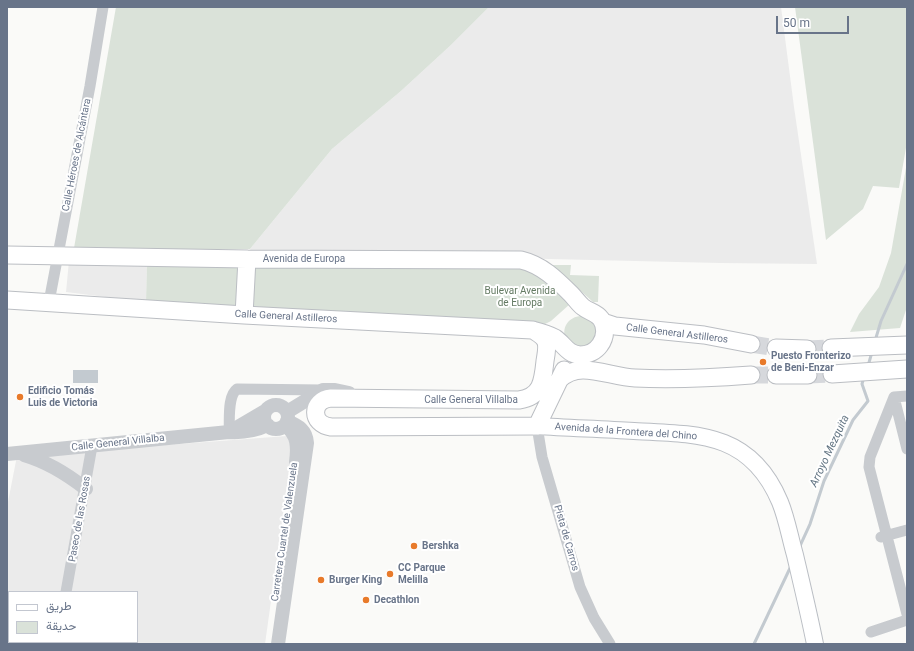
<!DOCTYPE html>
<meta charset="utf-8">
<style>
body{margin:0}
#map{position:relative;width:914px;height:651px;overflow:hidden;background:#fafaf8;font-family:Roboto,Vazirmatn,sans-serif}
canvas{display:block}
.frame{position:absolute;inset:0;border:8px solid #687489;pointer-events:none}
.legend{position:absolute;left:8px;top:591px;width:130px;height:52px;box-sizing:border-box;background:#fff;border:1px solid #c3c7d0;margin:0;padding:5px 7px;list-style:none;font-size:12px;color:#687489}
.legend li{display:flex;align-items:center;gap:8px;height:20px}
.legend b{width:20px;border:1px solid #c3c7d0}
.scale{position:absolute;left:776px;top:16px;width:73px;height:18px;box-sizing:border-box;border:2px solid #687489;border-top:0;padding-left:5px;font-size:12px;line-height:14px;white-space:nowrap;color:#687489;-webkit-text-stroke:3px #fff;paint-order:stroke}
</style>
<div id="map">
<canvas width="914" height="651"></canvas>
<div class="frame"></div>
<ul class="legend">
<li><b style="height:5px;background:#fff"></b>طريق</li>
<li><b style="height:11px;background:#dae2d9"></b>حديقة</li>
</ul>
<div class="scale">50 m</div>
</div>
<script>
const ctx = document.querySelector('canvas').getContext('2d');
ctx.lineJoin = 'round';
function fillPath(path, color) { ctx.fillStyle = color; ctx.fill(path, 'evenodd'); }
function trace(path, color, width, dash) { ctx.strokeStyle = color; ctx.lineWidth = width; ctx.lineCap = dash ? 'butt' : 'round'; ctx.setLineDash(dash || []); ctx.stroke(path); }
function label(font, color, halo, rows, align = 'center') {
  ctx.font = font + ' Roboto,sans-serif'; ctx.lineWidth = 4; ctx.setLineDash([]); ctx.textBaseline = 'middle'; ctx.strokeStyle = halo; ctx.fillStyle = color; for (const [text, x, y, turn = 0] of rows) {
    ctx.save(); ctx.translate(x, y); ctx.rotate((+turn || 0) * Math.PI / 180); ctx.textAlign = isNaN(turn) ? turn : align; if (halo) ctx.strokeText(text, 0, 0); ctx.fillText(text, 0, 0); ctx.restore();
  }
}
fillPath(new Path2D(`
 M 489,7 L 781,7 L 794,107 L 817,264 L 720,263 L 252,252 L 250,249 L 332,149 L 401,91 L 451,45 Z
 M 69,261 L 147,261 L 146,302 L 66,292 Z
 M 287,436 L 293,443 L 265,644 L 7,644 L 7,507 L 17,456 ZM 9,592 L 137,592 L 137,642 L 9,642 Z`), '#ebebeb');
fillPath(new Path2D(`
 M 116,7 L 489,7 L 451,45 L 401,91 L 332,149 L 250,249 L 127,250 L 74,248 Z
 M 795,7 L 907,7 L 907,142 L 899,188 L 873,186 L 863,209 L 826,240 Z
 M 907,162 L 907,307 L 900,328 L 850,332 L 859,314 L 879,287 L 891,253 Z
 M 147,261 L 242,265 L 240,311 L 146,302 Z
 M 254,265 L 526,267 L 534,270 L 570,304 L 551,321 L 539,327 L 251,311 Z
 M 552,265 L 571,265 L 570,275 L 599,276 L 598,302 L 593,302 Z
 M 581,316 C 594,320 604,334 590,344 C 587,347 582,347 578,348 L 565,338 C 562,326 569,317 581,316 Z`), '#dae2d9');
fillPath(new Path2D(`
 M 73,370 L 98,370 L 98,383 L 73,383 Z`), '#c3cad0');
trace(new Path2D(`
 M 875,341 L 881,321 L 907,264
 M 868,366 L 872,352
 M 799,548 L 810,524 L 824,481 L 853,420 L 868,401 L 862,384 L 864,377
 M 754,644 L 791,566`), '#c3cad0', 3);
trace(new Path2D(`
 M 751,344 L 776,348
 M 807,349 L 831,348
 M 751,375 L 776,375
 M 808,375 L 832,374`), '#d6d8dc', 17, [17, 8]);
const secondary = new Path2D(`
 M 537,426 C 569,428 602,429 634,431 C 700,434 751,433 780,502 C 787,519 790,538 795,555 C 802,585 809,614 815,644`);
const primary = new Path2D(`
 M 7,255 L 247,259 L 521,260 C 542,265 556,279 571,294 C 575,298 579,304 583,307 C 589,312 596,312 601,319 C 606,326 606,337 600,345 C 596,351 588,355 580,355 C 567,354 564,344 555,338 C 548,334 540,332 532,330 L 244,315 L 7,300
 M 244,315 L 247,259
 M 603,322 L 615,326 L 704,335 L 751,344
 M 533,330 C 537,333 542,335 545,340 C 548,345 546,355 545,361 C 543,380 542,397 519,400 L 331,398 C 311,400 310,424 331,427 L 537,426
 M 776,348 L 807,349
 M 831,348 L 907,345
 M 832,374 L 907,369
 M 776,375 L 808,375
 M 559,380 C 565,374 574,370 583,370 C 599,370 618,377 635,378 C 674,380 712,378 751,375
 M 537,426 L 564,370`);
trace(secondary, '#babec4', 18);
trace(primary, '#bbbec3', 19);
trace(new Path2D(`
 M 49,302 L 90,86 L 103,7
 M 894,397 L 870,457 L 869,467 L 907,614
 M 894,397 L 907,449
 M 894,397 L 907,396
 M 537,426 L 542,457 L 580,587 L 594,618 L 610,644
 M 229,432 C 230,420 227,396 237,389 L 323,390
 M 881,537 L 907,530
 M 66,592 L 92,446
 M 871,632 L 907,620
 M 56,644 L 56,642`), '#c8cbcf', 11);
trace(new Path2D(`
 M264 417a12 12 0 1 1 24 0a12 12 0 1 1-24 0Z
 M 287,412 L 323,390 L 335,390 L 349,393
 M 285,425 C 298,435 298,447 296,462
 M 231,431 L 265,411
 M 7,454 L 229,432 C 243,433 255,431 268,425
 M 24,455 C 48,462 67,474 86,489
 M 278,644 L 307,443 C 306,430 299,426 287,421`), '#c8cbcf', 14);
trace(secondary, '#fff', 16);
trace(primary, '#fff', 17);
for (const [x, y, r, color] of [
 [763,362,4,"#e87a2a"],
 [20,397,4,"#e87a2a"],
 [414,546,4,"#e87a2a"],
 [390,574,4,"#e87a2a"],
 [321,580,4,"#e87a2a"],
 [366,600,4,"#e87a2a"]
]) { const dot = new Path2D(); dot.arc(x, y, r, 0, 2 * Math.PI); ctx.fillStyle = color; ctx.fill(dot); trace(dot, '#fff', 1.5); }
label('10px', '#687489', '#fff', [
 ["Calle Héroes de Alcántara",77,155,-79],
 ["Avenida de Europa",304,259],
 ["Calle General Astilleros",286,317,3],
 ["Calle General Astilleros",677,334,7],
 ["Calle General Villalba",471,400],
 ["Avenida de la Frontera del Chino",626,432,4],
 ["Calle General Villalba",118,443,-6],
 ["Paseo de las Rosas",80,519,-80],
 ["Carretera Cuartel de Valenzuela",285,532,-82],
 ["Pista de Carros",566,538,74]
]);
label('10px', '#647a63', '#fff', [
 ["Bulevar Avenida",520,291],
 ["de Europa",520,303]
]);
label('bold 10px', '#687489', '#fff', [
 ["Puesto Fronterizo",771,356],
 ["de Beni-Enzar",771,368],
 ["Edificio Tomás",28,391],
 ["Luis de Victoria",28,403],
 ["Bershka",422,546],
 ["CC Parque",398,568],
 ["Melilla",398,580],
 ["Burger King",329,580],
 ["Decathlon",374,600]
], 'left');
label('italic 11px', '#647684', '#fff', [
 ["Arroyo Mezquita",830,451,-65]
]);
</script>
